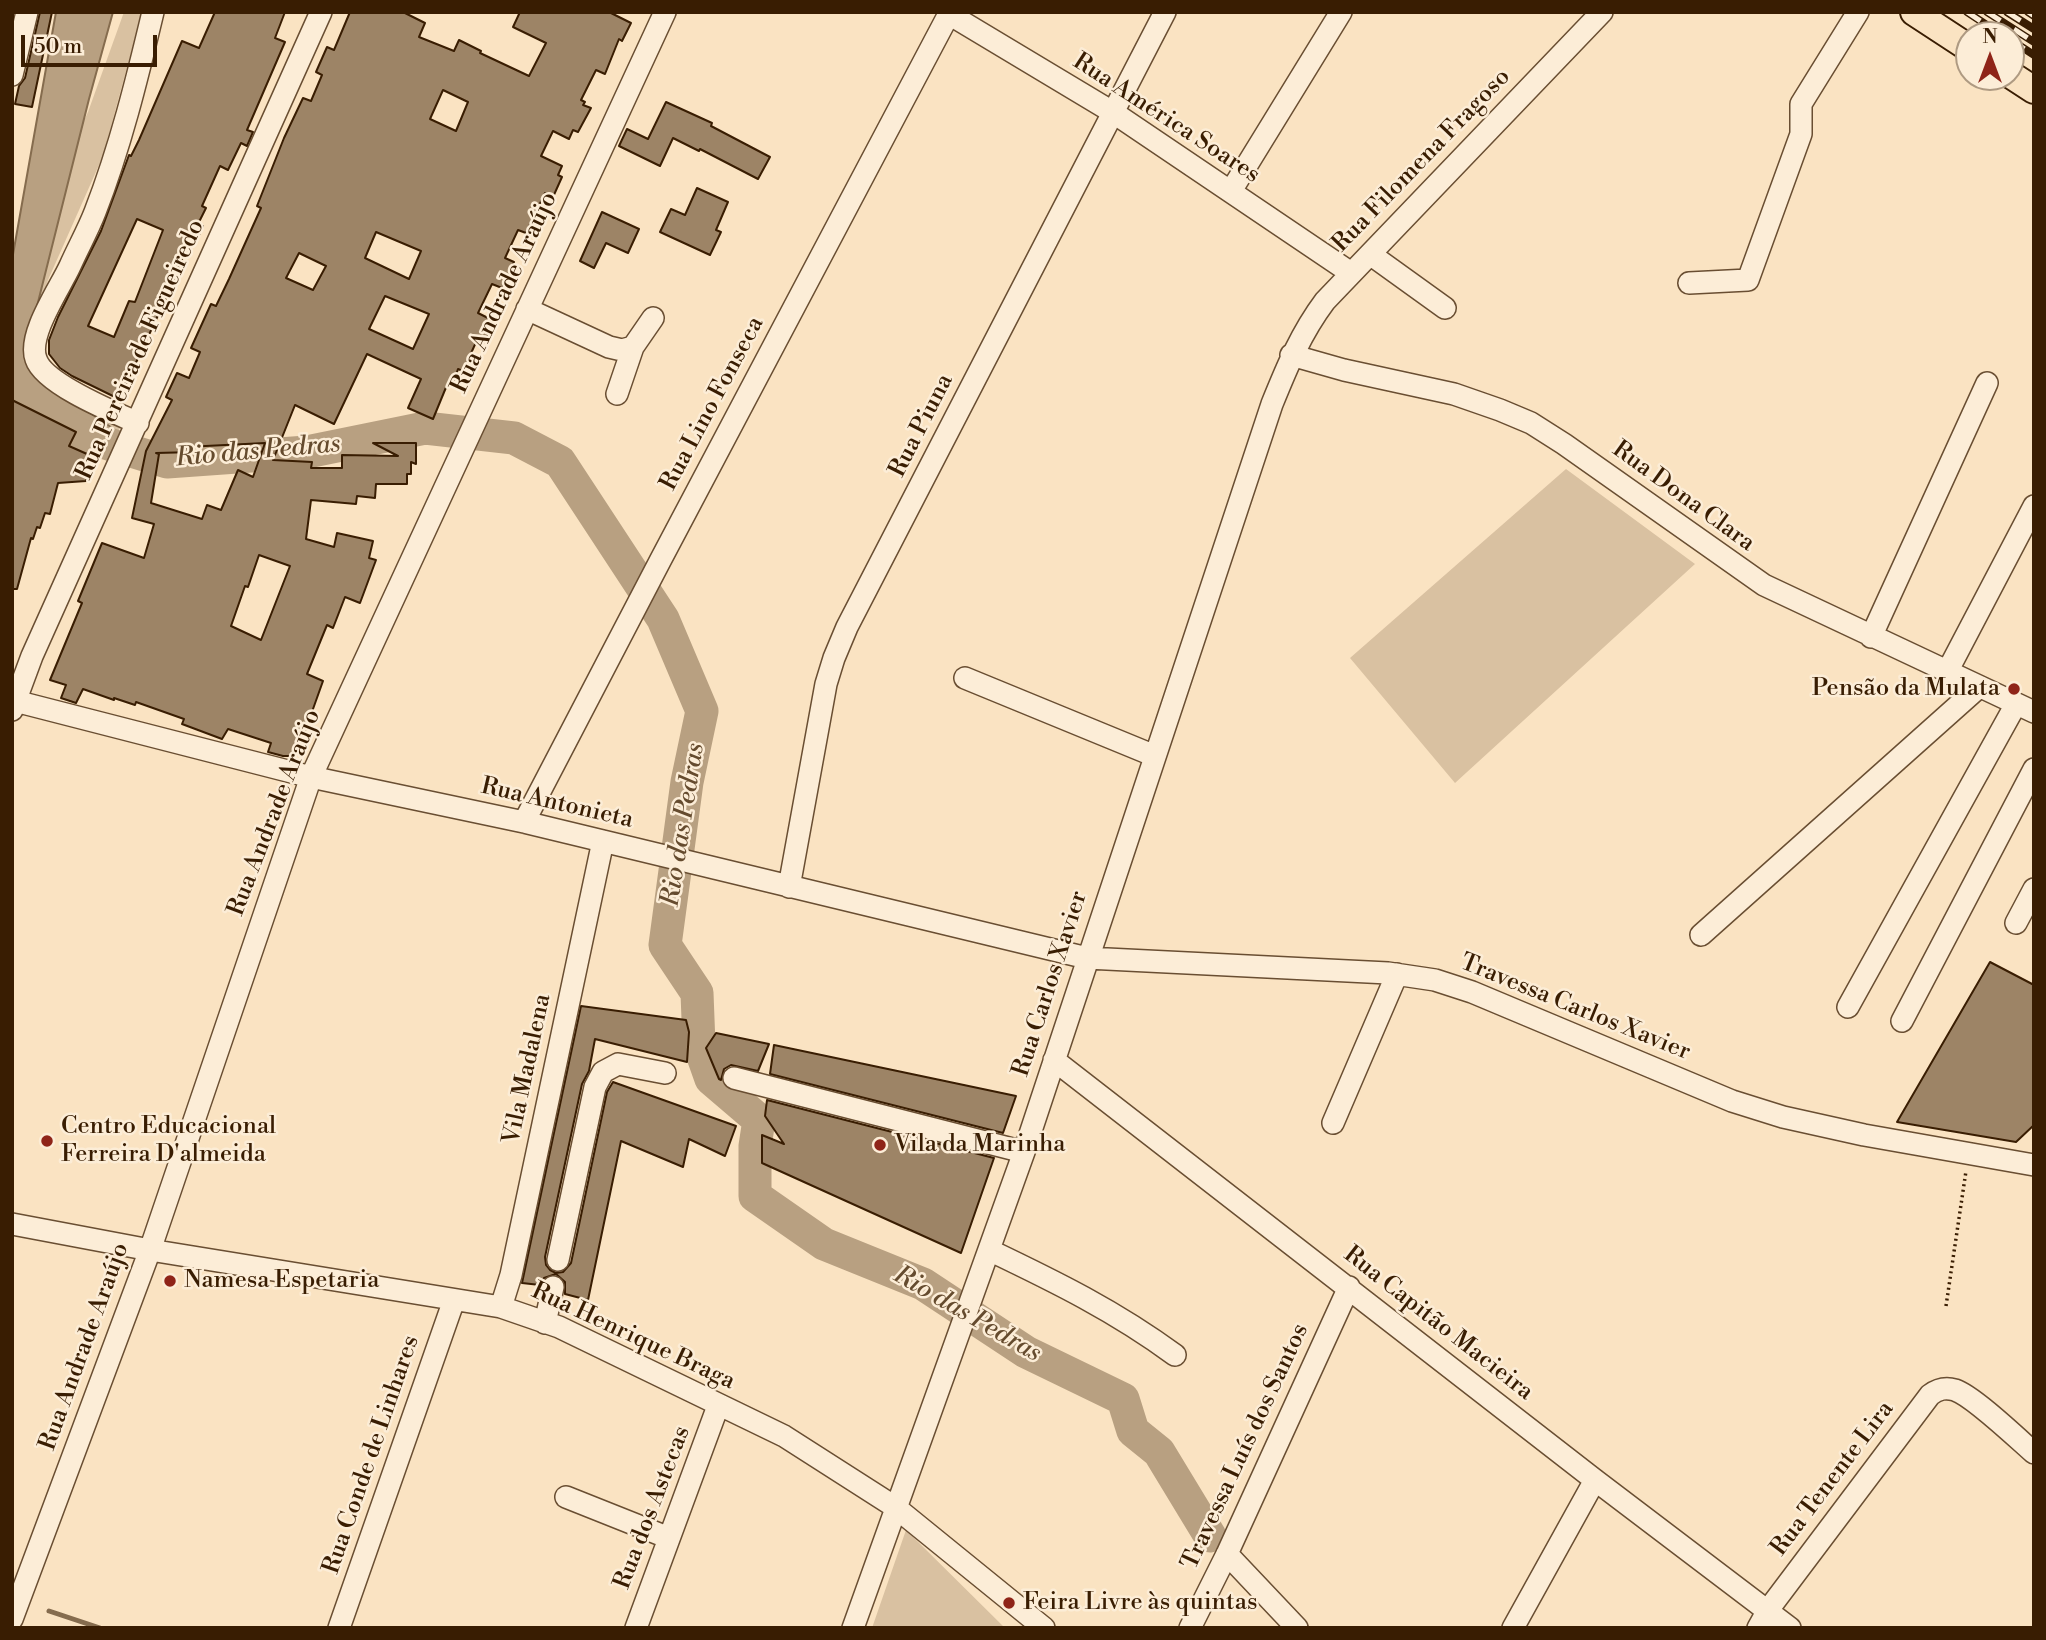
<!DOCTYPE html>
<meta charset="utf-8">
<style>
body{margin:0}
#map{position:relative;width:2046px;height:1640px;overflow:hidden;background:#fae3c2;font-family:"Libre Bodoni",serif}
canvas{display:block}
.frame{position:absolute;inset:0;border:14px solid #391d02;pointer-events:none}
.north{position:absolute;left:1955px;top:21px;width:70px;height:70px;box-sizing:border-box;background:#fcedd7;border:2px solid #ae9a82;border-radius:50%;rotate:0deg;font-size:19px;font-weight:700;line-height:28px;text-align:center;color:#391d02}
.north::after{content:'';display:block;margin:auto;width:24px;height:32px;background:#8f2418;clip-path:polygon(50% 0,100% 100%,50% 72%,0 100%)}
.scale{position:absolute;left:21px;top:35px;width:136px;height:32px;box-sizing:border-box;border:4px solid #391d02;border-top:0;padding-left:9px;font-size:21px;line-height:24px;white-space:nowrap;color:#391d02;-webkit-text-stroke:5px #fcedd7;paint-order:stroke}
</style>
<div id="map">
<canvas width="2046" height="1640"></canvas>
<div class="frame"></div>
<div class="north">N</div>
<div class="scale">50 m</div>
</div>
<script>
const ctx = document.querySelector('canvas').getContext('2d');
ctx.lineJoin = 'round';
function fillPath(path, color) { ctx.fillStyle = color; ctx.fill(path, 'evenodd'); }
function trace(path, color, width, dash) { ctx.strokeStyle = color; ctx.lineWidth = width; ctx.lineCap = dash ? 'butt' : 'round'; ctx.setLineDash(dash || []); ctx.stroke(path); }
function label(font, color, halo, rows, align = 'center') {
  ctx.font = font + ' "Libre Bodoni",serif'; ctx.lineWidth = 5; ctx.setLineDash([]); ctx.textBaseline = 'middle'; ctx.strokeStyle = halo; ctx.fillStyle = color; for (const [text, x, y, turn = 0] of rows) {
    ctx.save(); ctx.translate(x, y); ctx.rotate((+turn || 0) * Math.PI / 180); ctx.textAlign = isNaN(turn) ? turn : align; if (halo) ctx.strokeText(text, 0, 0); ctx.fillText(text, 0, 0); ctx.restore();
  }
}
fillPath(new Path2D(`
 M 124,12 L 142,12 L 103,156 L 48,280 L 29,345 L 35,374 L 120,428 L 113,441 L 28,385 L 12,349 L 38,223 L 88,112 Z
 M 1566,469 L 1695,564 L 1455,783 L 1350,658 Z
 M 906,1530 L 1005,1628 L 872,1628 Z`), '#d9c1a1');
const water = new Path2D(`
 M 56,12 L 113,12 L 89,99 L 22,366 L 118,432 L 106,455 L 23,399 L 12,381 L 12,260 Z`);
fillPath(water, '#b8a081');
trace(water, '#856c4e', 2);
trace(new Path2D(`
 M 49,1611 L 100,1628`), '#856c4e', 5);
trace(new Path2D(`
 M 12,366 L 28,393 L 76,434 L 167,462 L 307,452 L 425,428 L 514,438 L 560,462 L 663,619 L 702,711 L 687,782 L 665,945 L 697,993 L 699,1045 L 711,1079 L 759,1120 L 755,1146 L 755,1196 L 824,1244 L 923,1284 L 1026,1352 L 1123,1399 L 1133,1431 L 1159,1452 L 1210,1536`), '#b8a081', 33);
const building = new Path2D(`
 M 40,12 L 52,12 L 32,107 L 15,104 L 19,86 L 25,78 Z
 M 215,12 L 285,12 L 275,38 L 285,42 L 247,130 L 253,132 L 247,146 L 241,143 L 228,170 L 220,166 L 202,206 L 206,208 L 198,224 L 203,226 L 195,244 L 189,242 L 168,294 L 119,399 L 72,376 L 60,368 L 49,354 L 49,340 L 58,317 L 101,231 L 129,155 L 131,156 L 139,140 L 182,41 L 199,48 ZM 137,219 L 163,230 L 135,302 L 129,301 L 114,337 L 88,326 Z
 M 350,12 L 403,12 L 425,23 L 419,37 L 454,51 L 459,40 L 481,51 L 480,53 L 529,76 L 546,43 L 513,27 L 520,12 L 609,12 L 631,23 L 622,41 L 619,39 L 605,74 L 596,70 L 581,100 L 585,102 L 583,105 L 591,108 L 578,132 L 573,130 L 569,139 L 553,131 L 541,156 L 562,166 L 558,175 L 562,177 L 553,197 L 545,193 L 526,233 L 518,230 L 505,258 L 514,262 L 502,288 L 492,284 L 478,313 L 494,321 L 484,343 L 477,340 L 463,371 L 458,369 L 452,387 L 447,385 L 433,419 L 408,408 L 421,379 L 367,354 L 334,424 L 295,405 L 273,460 L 312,462 L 311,468 L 342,468 L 342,455 L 398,456 L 373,443 L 416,443 L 416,464 L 411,462 L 411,474 L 407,474 L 407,484 L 376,484 L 375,498 L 357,496 L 356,504 L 311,500 L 306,539 L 334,547 L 337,533 L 373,541 L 369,558 L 376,560 L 360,603 L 345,597 L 333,628 L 327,625 L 307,674 L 323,681 L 298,751 L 291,756 L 283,756 L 268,752 L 271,743 L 228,729 L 222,739 L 182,724 L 184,719 L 136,702 L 135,705 L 114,698 L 114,700 L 83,689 L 76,703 L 61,698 L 66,685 L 50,680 L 82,603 L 78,601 L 102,543 L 144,558 L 154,524 L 132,518 L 146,451 L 172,400 L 166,397 L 177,373 L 189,378 L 200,352 L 191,348 L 211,304 L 216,306 L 229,279 L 261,208 L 257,206 L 284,138 L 303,98 L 311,101 L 322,75 L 316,72 L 327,47 L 334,50 ZM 443,90 L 468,102 L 456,131 L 430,119 ZM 376,232 L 421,251 L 409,279 L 365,258 ZM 299,253 L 326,266 L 313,290 L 286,278 ZM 385,296 L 429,314 L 413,349 L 369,329 ZM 265,443 L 253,477 L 238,470 L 221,510 L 207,505 L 202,519 L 151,503 L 159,454 L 156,453 L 195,452 L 186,447 ZM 259,555 L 290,566 L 261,640 L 231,626 L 245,586 L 248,587 Z
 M 666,102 L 712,123 L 711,126 L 770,157 L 758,179 L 700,149 L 699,151 L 673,138 L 660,166 L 619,146 L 627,129 L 648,139 Z
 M 697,188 L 728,202 L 716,230 L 721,232 L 710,255 L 660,232 L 671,209 L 685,215 Z
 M 602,212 L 639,229 L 628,253 L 606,243 L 594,268 L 580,261 Z
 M 12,400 L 76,432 L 69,446 L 96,458 L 86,481 L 58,483 L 50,514 L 45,513 L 40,528 L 37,527 L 33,539 L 31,538 L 17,589 L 12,589 Z
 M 1990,962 L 2034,985 L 2034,1125 L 2016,1142 L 1897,1122 Z
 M 581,1006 L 686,1020 L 689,1032 L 687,1062 L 595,1039 L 589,1071 L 582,1084 L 545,1257 L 546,1265 L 550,1270 L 556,1273 L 563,1272 L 571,1263 L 607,1092 L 613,1082 L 736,1126 L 725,1156 L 689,1139 L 683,1167 L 621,1141 L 588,1300 L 565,1294 L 565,1282 L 556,1274 L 544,1278 L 540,1285 L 522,1283 Z
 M 716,1033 L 769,1044 L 758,1071 L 731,1065 L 724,1069 L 721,1080 L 719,1079 L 706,1048 Z
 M 774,1045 L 1016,1096 L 1003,1133 L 770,1074 Z
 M 767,1100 L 994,1158 L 961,1253 L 762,1163 L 762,1135 L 784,1144 L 765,1116 Z`);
fillPath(building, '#9d8466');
trace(building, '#391d02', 2);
const minor = new Path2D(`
 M 949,14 L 1114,113 L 1351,273
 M 12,75 L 27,12
 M 1231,191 L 1341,12
 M 1370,254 L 1445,308
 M 1689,283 L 1748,280 L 1801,134 L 1801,104 L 1858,12
 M 527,309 L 609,347 L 622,350 L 633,347 L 653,318
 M 1291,355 L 1344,370 L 1454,394 L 1500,410 L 1531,423 L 1564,444 L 1764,585 L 2034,712
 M 617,394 L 633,347
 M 138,423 C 113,412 44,384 36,359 C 27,335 60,288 70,266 C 78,248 88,230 95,212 C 120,148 137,79 153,12
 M 1871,637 L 1987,383
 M 1947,672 L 2034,506
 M 965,678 L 1155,756
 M 15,701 L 311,777 L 524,822 L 1087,958 L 1388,973 L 1435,980 L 1472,992 L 1732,1101 L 1783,1117 L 1864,1135 L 2034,1165
 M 12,710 L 32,656 L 321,12
 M 524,822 L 660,561 L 950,12
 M 789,887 L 826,684 L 834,658 L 847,627 L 1165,12
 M 2016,923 L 2034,889
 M 1701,935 L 1979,687
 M 1848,1007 L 2016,704
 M 1902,1021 L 2034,769
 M 1054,1060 L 1595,1480 L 1790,1628
 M 734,1078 L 1024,1152
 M 1333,1123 L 1397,974
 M 12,1224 L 150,1250 L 501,1307 L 559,1327 L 784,1436 L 895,1507 L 1044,1628
 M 989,1250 C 1056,1282 1115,1311 1175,1355
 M 558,1260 L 595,1087 L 603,1072 L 618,1064 L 665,1073
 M 501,1307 L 511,1275 L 603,841
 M 545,1323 L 553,1287
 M 566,1497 L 669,1538
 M 1227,1554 L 1297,1628
 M 12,1619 L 150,1250 L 311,777 L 665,12
 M 339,1628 L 454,1300
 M 636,1628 L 718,1406
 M 853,1628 L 1024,1152 L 1272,404 C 1287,367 1301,333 1325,301 L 1602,12
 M 1190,1628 L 1227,1554 L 1349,1287
 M 1513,1628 L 1595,1480
 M 1758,1628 L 1768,1610 L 1930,1395 C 1938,1389 1945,1387 1955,1390 C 1973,1396 2017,1438 2034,1453`);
const major = new Path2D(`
 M 1914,12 L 1969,48
 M 2011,75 L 2034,90`);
trace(minor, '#694e32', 24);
trace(major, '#391d02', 30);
trace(new Path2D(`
 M 1946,1306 L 1966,1171`), '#391d02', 3.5, [2, 3.5]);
trace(minor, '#fcedd7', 21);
trace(major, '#fae3c2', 26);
const rail = new Path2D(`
 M 1967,12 L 2002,35
 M 1987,12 L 2034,42
 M 2007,12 L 2034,29
 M 2028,12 L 2034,16
 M 2011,40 L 2034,55`);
trace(rail, '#391d02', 8);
trace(rail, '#fcedd7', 5, [16]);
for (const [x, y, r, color] of [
 [2014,689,7,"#8f2418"],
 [47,1141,7,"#8f2418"],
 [880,1145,7,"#8f2418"],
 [170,1281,7,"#8f2418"],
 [1009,1603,7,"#8f2418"]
]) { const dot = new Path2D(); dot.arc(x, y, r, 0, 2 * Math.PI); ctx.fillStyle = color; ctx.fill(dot); trace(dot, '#fcedd7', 2.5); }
label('24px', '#391d02', '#fcedd7', [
 ["Rua América Soares",1166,119,33],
 ["Rua Filomena Fragoso",1422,161,-46],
 ["Rua Andrade Araújo",505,293,-65],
 ["Rua Pereira de Figueiredo",141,350,-66],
 ["Rua Lino Fonseca",713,404,-62],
 ["Rua Piuna",922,426,-63],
 ["Rua Dona Clara",1683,497,36],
 ["Rua Antonieta",557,804,13],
 ["Rua Andrade Araújo",275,813,-69],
 ["Rua Carlos Xavier",1051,984,-72],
 ["Travessa Carlos Xavier",1575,1008,22],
 ["Vila Madalena",528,1069,-78],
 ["Rua Capitão Macieira",1438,1324,38],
 ["Rua Henrique Braga",633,1337,25],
 ["Rua Andrade Araújo",85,1347,-70],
 ["Travessa Luís dos Santos",1246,1447,-65],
 ["Rua Conde de Linhares",372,1455,-71],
 ["Rua Tenente Lira",1833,1479,-53],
 ["Rua dos Astecas",653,1508,-69]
]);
label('24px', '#391d02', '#fcedd7', [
 ["Pensão da Mulata",2000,689,"right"],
 ["Centro Educacional",61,1127],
 ["Ferreira D'almeida",61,1155],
 ["Vila da Marinha",894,1145],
 ["Namesa Espetaria",184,1281],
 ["Feira Livre às quintas",1023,1603]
], 'left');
label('italic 26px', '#654b2e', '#fcedd7', [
 ["Rio das Pedras",258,452,-5],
 ["Rio das Pedras",684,825,-81],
 ["Rio das Pedras",967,1315,30]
]);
</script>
